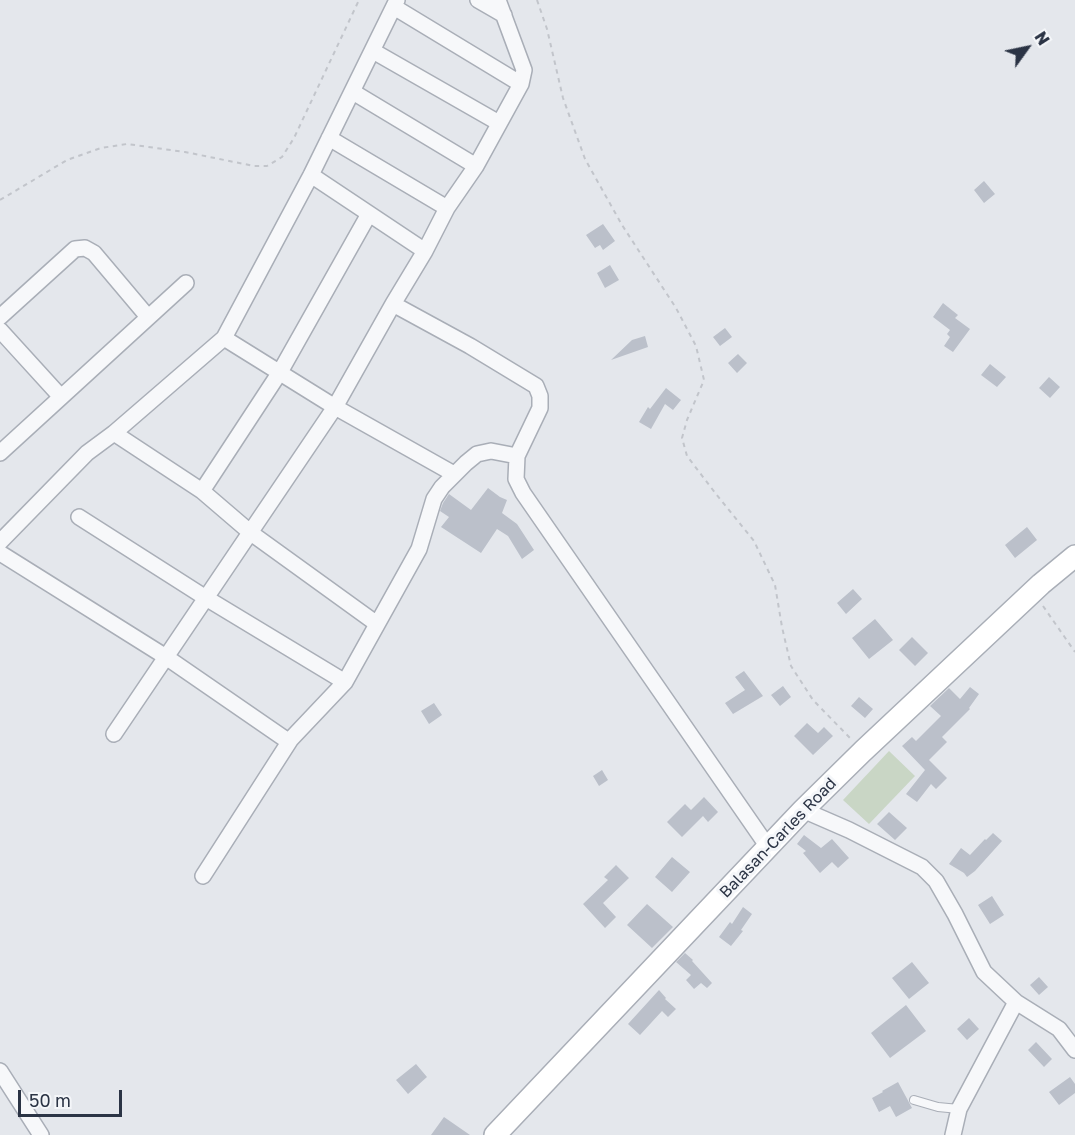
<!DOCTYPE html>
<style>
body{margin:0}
#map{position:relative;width:1075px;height:1135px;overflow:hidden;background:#e4e7ec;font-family:"Golos Text",sans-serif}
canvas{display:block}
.north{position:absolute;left:997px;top:18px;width:60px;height:60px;-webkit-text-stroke:4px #f4f6f9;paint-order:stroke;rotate:57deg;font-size:16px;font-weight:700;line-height:24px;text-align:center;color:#2b3445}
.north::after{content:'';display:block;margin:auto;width:21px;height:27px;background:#2b3445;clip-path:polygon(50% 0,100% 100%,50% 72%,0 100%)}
.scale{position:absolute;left:18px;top:1090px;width:104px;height:27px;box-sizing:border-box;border:3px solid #2b3445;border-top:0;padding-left:8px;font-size:18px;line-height:21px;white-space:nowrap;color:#2b3445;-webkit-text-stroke:4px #f4f6f9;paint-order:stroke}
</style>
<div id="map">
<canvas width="1075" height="1135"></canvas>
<div class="north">N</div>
<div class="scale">50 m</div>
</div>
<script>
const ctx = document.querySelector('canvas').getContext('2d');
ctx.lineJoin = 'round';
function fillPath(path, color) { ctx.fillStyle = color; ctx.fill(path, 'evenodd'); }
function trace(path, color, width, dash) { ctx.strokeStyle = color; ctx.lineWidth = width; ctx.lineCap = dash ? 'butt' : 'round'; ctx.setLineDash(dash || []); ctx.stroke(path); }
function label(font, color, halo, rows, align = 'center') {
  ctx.font = font + ' "Golos Text",sans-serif'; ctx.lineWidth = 6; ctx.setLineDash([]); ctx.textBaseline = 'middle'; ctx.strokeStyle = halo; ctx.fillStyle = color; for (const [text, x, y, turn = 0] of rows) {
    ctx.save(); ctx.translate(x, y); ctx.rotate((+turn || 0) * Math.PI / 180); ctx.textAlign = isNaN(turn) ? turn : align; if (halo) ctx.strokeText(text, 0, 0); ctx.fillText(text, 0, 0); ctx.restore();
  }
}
fillPath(new Path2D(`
 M 889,751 L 915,776 L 869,824 L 843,800 Z`), '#c9d6c5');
fillPath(new Path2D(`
 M 984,181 L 995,194 L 984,203 L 974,190 Z
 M 603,224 L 615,241 L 603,250 L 600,245 L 595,248 L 586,235 Z
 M 610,265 L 619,280 L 605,288 L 597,273 Z
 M 943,303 L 958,315 L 955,318 L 970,329 L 953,352 L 944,346 L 950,337 L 947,334 L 950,330 L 933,317 Z
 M 725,328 L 732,337 L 720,346 L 713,337 Z
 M 645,336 L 648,347 L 611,360 L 632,340 Z
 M 738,354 L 747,363 L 737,373 L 728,363 Z
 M 990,364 L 1006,377 L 997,387 L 981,375 Z
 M 1049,377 L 1060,387 L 1050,398 L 1039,388 Z
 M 666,388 L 681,400 L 673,410 L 665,404 L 651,429 L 639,422 L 648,407 L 650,409 Z
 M 488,488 L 500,497 L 507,500 L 502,513 L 517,524 L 534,550 L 522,559 L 508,536 L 497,529 L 481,553 L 441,527 L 449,517 L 440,511 L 443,503 L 449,494 L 471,510 Z
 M 1027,527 L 1037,540 L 1015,558 L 1005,545 Z
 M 853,589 L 862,599 L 846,614 L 837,603 Z
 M 875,619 L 893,640 L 869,659 L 852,638 Z
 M 912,637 L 928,653 L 915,666 L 899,650 Z
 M 744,671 L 763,696 L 733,714 L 725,703 L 745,690 L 735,677 Z
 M 783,686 L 791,697 L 780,706 L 771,695 Z
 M 970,687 L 979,694 L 969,708 L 970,709 L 942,737 L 947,742 L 929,760 L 947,778 L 936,789 L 931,784 L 917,802 L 906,794 L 925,770 L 902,746 L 912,737 L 916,741 L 941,716 L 930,706 L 949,688 L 960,699 Z
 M 859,697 L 873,709 L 865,718 L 851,706 Z
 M 434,703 L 442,715 L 429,724 L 421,711 Z
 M 807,723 L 818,733 L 824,727 L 833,736 L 813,755 L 794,736 Z
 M 602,770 L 608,780 L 599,786 L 593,776 Z
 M 704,797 L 718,812 L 708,822 L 703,816 L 682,837 L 667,822 L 685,804 L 691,810 Z
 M 889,812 L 907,828 L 895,840 L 877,824 Z
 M 993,833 L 1002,841 L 975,871 L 967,877 L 964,873 L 949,864 L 961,848 L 970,855 L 985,839 L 986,840 Z
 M 804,835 L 821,848 L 832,839 L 849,858 L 838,868 L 832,862 L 820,873 L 803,853 L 806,851 L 797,844 Z
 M 672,857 L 690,872 L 672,892 L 655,877 Z
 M 616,865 L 629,878 L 603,903 L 616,917 L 605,928 L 583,904 L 608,880 L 604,877 Z
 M 992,896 L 1004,915 L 990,924 L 978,905 Z
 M 647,904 L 673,927 L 652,948 L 627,925 Z
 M 743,907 L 752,914 L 741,930 L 743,931 L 731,946 L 719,937 L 730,922 L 732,924 Z
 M 685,953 L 693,960 L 692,961 L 712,983 L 707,988 L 701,983 L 694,989 L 686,980 L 691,975 L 676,962 Z
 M 912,962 L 929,983 L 909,999 L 892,978 Z
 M 1039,977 L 1048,987 L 1039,995 L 1030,985 Z
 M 659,990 L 666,998 L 665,999 L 676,1009 L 668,1017 L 662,1011 L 640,1035 L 628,1024 Z
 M 906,1005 L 926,1031 L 890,1058 L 871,1033 Z
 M 969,1018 L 979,1029 L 967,1040 L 957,1029 Z
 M 1036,1042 L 1052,1059 L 1044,1067 L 1028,1050 Z
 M 416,1064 L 427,1077 L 408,1094 L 396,1080 Z
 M 1070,1077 L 1075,1084 L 1075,1093 L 1059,1105 L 1049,1092 Z
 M 898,1082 L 912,1108 L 896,1117 L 890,1106 L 879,1112 L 872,1098 L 883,1092 L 882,1091 Z
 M 444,1117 L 470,1135 L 431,1135 Z`), '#bbc0ca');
const lane = new Path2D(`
 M 914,1100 L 938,1107 L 959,1109`);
const street = new Path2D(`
 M 478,0 L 504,15
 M 498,0 L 524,70 L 521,84 L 476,166 L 447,208 L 425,251 L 393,304 L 470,346 L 536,386 L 540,396 L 540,408 L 517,456 L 516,479 L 523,493 L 768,847
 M 394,7 L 521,84
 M 373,51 L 499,123
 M 353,92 L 476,166
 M 329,138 L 447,208
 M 311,175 L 425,251
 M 393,304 L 335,407 L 224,338 L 311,175 L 397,0
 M 0,317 L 75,249 L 85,248 L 94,253 L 148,317
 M 0,330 L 61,397
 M 114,433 L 224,338
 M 0,453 L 186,283
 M 454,474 L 335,407 L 166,657 L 285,739 L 291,739 L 345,682 L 419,549 L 434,499 L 442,487 L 466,463 L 477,454 L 491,451 L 517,456
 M 202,491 L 280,372 L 369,214
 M 79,517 L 206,598 L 345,682
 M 0,542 L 87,453 L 114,433 L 202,491 L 251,533 L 377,624
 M 0,553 L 166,657 L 114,734
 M 803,810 L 849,830 L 922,867 L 936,881 L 955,914 L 984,972 L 1016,1002 L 1059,1029 L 1075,1050
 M 203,876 L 291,739
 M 0,1071 L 41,1135
 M 953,1135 L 959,1109 L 1016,1002`);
const secondary = new Path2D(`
 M 495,1135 L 803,810 L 863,751 L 1041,584 L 1075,556`);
trace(lane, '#a9aeb7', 10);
trace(street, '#a9aeb7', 18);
trace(secondary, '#a9aeb7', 24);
trace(new Path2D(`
 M 537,0 L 547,29 L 563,98 L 585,159 L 622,225 L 676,308 L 696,346 L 704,380 L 687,420 L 682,438 L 687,456 L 716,494 L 754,541 L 775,585 L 782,627 L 791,666 L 813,700 L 850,738
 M 0,200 L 67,160 L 101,148 L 127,144 L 185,152 L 254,166 L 267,166 L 282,157 L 294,138 L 359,0
 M 1043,606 L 1075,652`), '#c2c5cb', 2, [4.5, 4.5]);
trace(lane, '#f7f8fa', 8);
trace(street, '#f7f8fa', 15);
trace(secondary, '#fff', 21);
label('16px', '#2b3445', '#f4f6f9', [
 ["Balasan-Carles Road",778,838,-46]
]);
</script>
